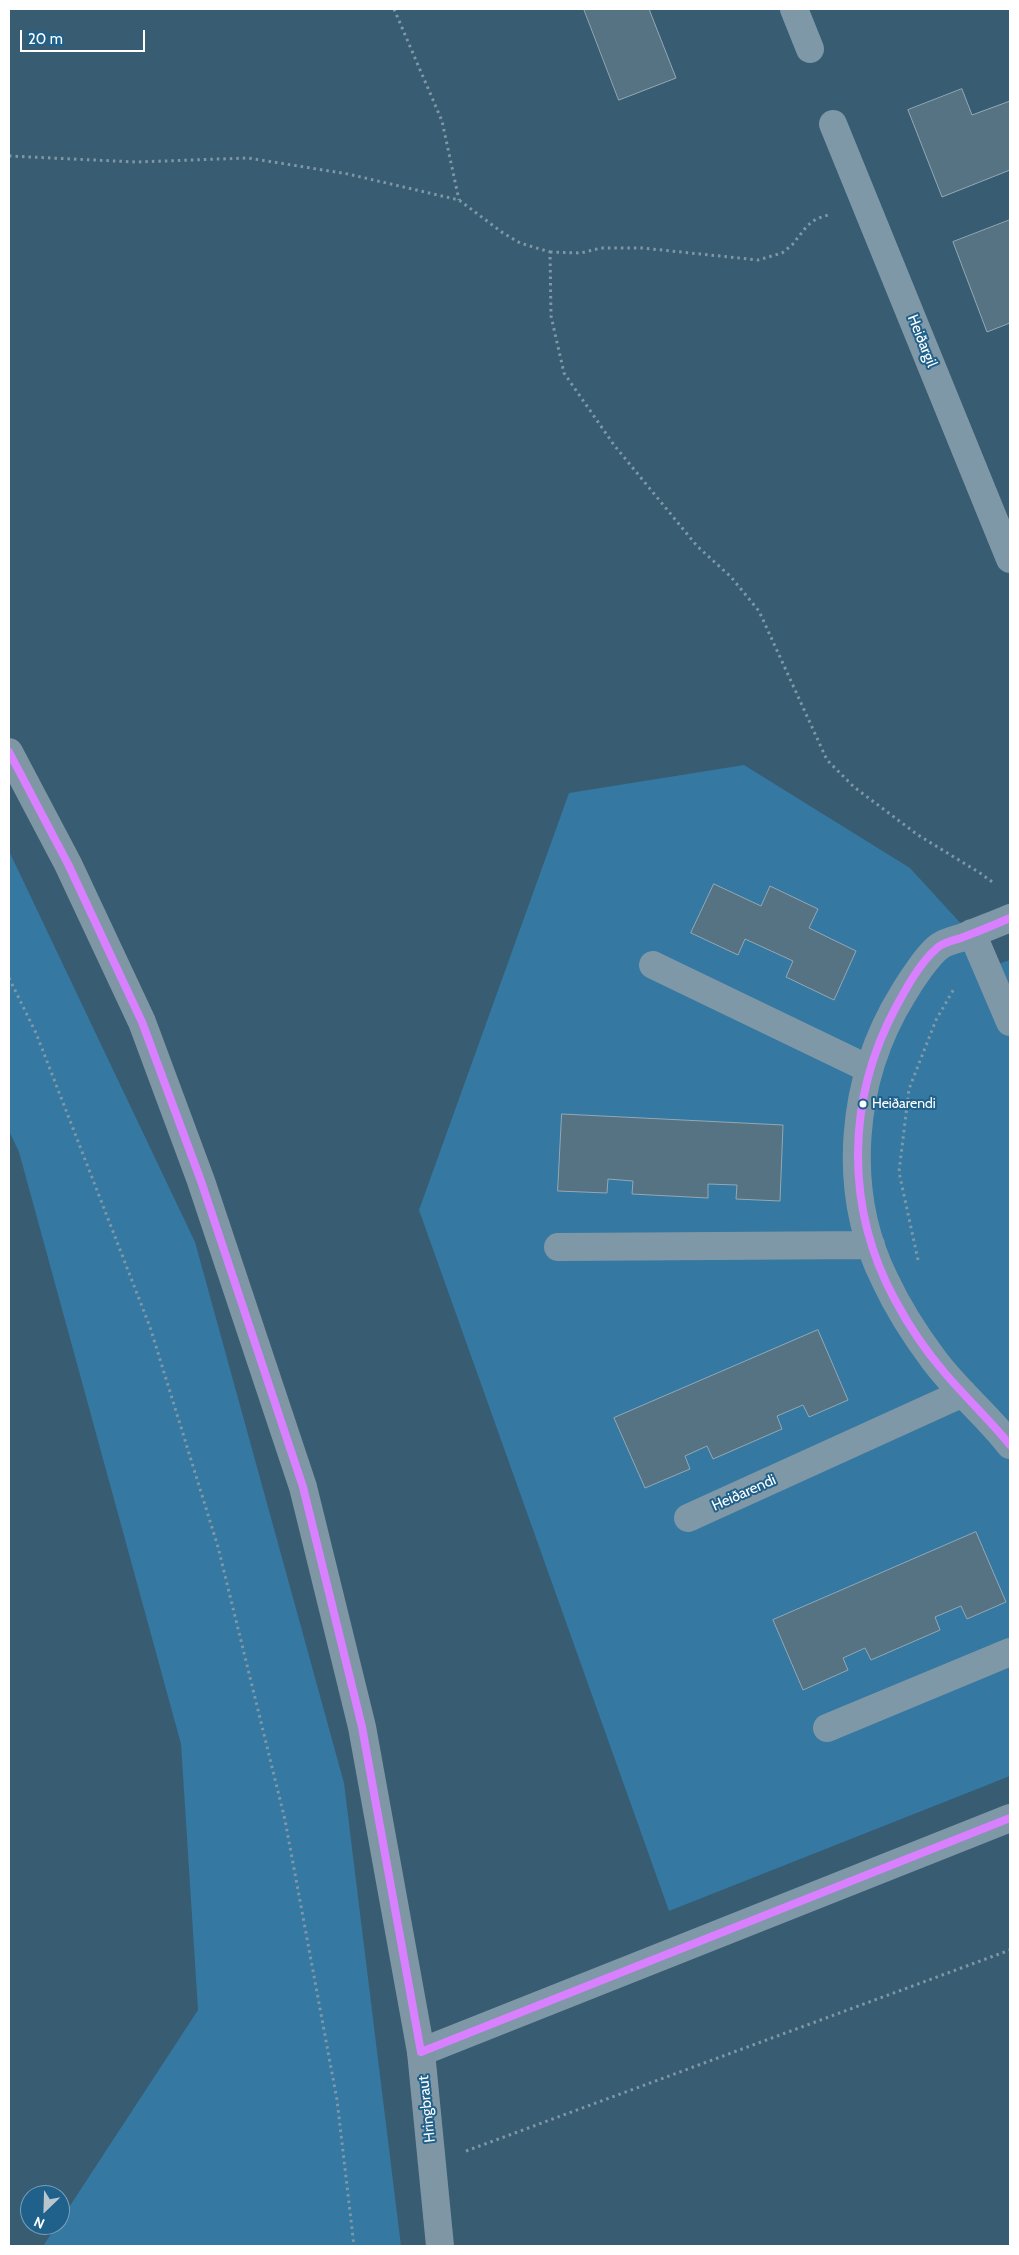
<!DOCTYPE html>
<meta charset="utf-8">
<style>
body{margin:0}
#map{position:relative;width:1019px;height:2255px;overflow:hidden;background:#385c72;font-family:Cabin,sans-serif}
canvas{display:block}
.frame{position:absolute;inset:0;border:10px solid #fff;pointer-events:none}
.north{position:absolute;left:20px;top:2185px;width:50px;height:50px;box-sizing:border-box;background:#20618b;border:1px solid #79a0b9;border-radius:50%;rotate:204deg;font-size:14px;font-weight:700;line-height:20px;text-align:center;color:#fff}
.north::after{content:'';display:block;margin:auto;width:18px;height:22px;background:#b9c6ce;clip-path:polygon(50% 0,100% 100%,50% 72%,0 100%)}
.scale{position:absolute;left:20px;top:30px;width:125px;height:22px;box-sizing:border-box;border:2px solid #fff;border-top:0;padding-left:6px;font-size:15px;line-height:18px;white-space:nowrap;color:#fff;-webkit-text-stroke:4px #20618b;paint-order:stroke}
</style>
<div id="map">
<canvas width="1019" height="2255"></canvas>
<div class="frame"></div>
<div class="north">N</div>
<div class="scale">20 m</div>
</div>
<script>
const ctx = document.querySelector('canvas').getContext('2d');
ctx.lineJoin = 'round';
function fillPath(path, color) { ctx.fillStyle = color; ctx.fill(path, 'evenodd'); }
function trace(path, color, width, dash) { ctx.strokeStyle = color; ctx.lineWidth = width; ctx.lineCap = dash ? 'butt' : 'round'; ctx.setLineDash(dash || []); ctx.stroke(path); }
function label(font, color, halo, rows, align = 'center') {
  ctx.font = font + ' Cabin,sans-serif'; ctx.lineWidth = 4; ctx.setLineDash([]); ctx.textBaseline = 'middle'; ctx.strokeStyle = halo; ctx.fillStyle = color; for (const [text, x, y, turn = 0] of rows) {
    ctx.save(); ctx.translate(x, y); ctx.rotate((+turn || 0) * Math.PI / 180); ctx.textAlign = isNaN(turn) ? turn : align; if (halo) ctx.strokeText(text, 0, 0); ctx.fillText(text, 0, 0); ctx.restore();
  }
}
fillPath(new Path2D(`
 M 744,765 L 910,868 L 998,964 L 1010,960 L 1010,1776 L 669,1911 L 419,1210 L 569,793 Z
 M 9,851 L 195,1242 L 344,1783 L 401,2246 L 43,2246 L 57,2225 L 60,2225 L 60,2221 L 198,2010 L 181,1744 L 19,1152 L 9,1131 Z`), '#3578a1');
const building = new Path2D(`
 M 584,9 L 649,9 L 676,78 L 619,100 Z
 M 962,89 L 972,115 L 1010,101 L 1010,170 L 942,197 L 908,110 Z
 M 1010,220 L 1010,323 L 987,332 L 953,242 Z
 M 714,884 L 761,906 L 770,886 L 818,909 L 809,928 L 856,951 L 834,1000 L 786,977 L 793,961 L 745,939 L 738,955 L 691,933 Z
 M 562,1114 L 783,1125 L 780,1201 L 736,1199 L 737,1185 L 708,1184 L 708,1198 L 632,1194 L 633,1181 L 608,1179 L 607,1193 L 558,1191 Z
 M 818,1330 L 848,1400 L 809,1417 L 803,1405 L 777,1416 L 782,1429 L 713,1459 L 707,1446 L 685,1456 L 690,1469 L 645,1488 L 614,1418 Z
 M 976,1532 L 1006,1602 L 967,1619 L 961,1606 L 935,1617 L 940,1630 L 871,1660 L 865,1648 L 843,1658 L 848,1670 L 803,1690 L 773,1620 Z`);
fillPath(building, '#567384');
trace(building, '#93a8b5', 1);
trace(new Path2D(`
 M 394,9 L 442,121 L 459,200
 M 9,156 L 136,162 L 248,158 L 348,174 L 459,200 L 503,233 L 520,243 L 550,252 L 551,316 L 564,373 L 614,445 L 697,546 L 731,577 L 759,611 L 827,760 L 854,787 L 918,835 L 980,873 L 995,884
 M 550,252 L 581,253 L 601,248 L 642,248 L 758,260 L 782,253 L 792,245 L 807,226 L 816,219 L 831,214
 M 9,978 L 36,1033 L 150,1327 L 218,1547 L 285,1820 L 337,2100 L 354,2246
 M 918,1260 L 899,1172 L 909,1089 L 936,1020 L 955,987
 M 466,2151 L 1010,1950`), '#7f98a7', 3, [2.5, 4]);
trace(new Path2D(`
 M 794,9 L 810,49
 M 833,124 L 1010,559
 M 1010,918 C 994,925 977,931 961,938 C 954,940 946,942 940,946 C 929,953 910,982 903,994 C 851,1078 840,1190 885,1280 C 898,1308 916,1336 934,1360 C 957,1391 987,1415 1010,1445
 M 972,933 L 1010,1022
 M 653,965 L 869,1069
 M 558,1247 L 871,1245
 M 688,1518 L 963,1393
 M 827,1728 L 1010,1652
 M 421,2052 L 1010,1818`), '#7f98a7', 28);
trace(new Path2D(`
 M 9,752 L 68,864 L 142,1022 L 201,1181 L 303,1487 L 362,1727 L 421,2052 L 440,2246`), '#7f96a5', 28);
trace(new Path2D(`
 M 9,752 L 68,864 L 142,1022 L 201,1181 L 303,1487 L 362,1727 L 421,2052 L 1010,1818
 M 1010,918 C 994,925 977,932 961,938 C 952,941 944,942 937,948 C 919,964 907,987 896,1007 C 846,1100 845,1208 895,1300 C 909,1326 925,1350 944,1372 C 965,1397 989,1419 1010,1445`), '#d880ff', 8);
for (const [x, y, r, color] of [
 [863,1104,4.5,"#fff"]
]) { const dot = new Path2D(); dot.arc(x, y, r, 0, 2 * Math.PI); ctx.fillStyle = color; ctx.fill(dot); trace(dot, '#20618b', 2); }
label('14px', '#fff', '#20618b', [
 ["Heiðarendi",872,1104]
], 'left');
label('15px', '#fff', '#20618b', [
 ["Heiðargil",922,341,68],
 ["Heiðarendi",744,1493,-24],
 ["Hringbraut",427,2109,-96]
]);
</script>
